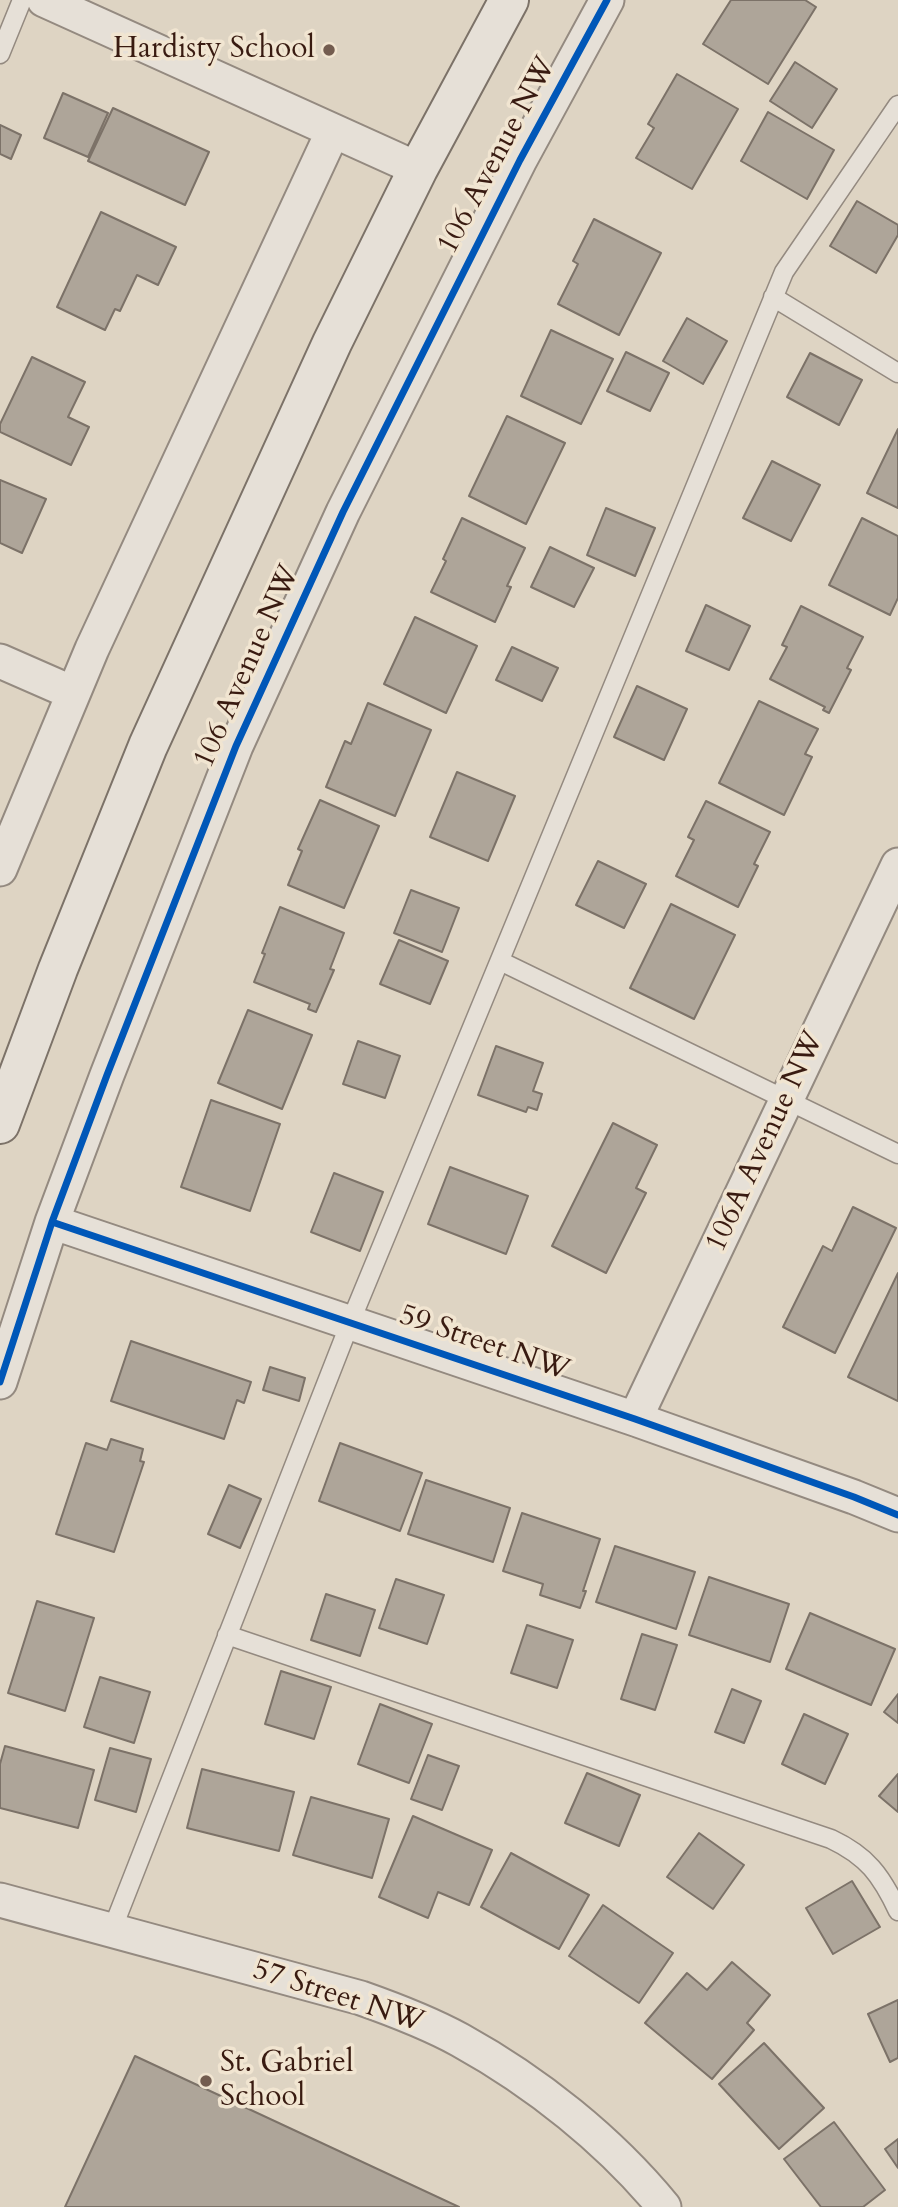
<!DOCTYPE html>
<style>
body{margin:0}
canvas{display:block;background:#ded4c3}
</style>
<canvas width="898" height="2207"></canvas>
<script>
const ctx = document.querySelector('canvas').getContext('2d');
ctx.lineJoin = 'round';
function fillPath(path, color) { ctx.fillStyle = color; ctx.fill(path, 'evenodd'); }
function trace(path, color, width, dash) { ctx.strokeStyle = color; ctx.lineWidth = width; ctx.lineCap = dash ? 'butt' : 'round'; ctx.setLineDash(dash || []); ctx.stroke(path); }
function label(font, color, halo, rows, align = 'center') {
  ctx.font = font + ' Cardo,serif'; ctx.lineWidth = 7; ctx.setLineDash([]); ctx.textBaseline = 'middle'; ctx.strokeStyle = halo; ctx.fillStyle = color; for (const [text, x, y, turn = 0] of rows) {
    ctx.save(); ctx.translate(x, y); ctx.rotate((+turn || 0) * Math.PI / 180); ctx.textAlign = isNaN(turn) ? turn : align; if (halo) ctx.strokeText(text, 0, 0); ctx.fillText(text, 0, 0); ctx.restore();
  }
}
const building = new Path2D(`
 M 731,0 L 805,0 L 816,7 L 768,84 L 703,44 Z
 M 795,62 L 837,89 L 812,128 L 770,101 Z
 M 677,74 L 738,109 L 692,189 L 636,158 L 654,128 L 648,124 Z
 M 63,93 L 108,113 L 88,157 L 44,138 Z
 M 113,108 L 209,152 L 185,205 L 88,161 Z
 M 768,112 L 834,150 L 807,199 L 741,161 Z
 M 0,125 L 21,135 L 11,159 L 0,154 Z
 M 857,201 L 898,225 L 898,235 L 876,273 L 830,246 Z
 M 101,212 L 176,247 L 158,285 L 137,275 L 120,311 L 115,309 L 105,330 L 57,307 Z
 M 594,219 L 661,253 L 619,335 L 558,304 L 578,264 L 573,261 Z
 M 687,318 L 727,341 L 703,384 L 663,361 Z
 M 551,330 L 613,359 L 581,424 L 521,396 Z
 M 626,352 L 669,373 L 650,411 L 607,391 Z
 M 810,353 L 862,380 L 839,425 L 787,397 Z
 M 32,357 L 85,382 L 68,417 L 89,427 L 71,465 L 0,432 L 0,424 Z
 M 507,416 L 565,443 L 526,524 L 469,496 Z
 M 898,429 L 898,508 L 867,493 Z
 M 772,461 L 820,485 L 791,541 L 743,518 Z
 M 0,480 L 46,499 L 22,553 L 0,543 Z
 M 606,508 L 655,528 L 635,576 L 587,555 Z
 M 462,518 L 525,548 L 507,586 L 511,587 L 495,622 L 431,592 L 446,561 L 443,559 Z
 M 862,518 L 898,536 L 898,598 L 890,615 L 829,585 Z
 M 550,547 L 594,568 L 574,607 L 531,587 Z
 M 706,605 L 750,626 L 729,670 L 686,651 Z
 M 801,606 L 863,637 L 847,668 L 851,670 L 829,713 L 823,710 L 825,707 L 770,679 L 787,647 L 782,645 Z
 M 415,617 L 477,646 L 446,713 L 384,684 Z
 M 512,647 L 558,668 L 542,701 L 496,680 Z
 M 637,686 L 687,709 L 664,760 L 614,737 Z
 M 759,701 L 818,729 L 805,754 L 812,757 L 784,815 L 719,783 Z
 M 368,703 L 431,730 L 395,816 L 326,787 L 345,741 L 351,744 Z
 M 457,772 L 515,796 L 488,861 L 430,837 Z
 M 320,800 L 379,826 L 344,908 L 288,885 L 302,851 L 298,849 Z
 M 706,801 L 770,832 L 754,864 L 758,866 L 738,907 L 676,876 L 694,840 L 688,837 Z
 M 598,861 L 646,884 L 624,928 L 576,905 Z
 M 411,890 L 459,908 L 442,952 L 394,933 Z
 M 671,904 L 735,935 L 694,1019 L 630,988 Z
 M 280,907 L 344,933 L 330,969 L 334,970 L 316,1012 L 308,1009 L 310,1004 L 254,982 L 265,954 L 262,953 Z
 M 399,940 L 448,961 L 430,1004 L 380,984 Z
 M 248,1010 L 312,1035 L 282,1109 L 218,1083 Z
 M 358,1041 L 400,1056 L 385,1098 L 343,1084 Z
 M 496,1046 L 543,1063 L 533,1091 L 542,1094 L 537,1110 L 528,1107 L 526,1112 L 478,1095 Z
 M 211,1100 L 280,1124 L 250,1211 L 181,1187 Z
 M 613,1123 L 657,1145 L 636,1188 L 646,1193 L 606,1273 L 552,1246 Z
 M 450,1167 L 528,1196 L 506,1254 L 428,1224 Z
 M 334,1173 L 383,1192 L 360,1251 L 311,1232 Z
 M 853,1207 L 896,1228 L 835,1353 L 783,1327 L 823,1246 L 832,1251 Z
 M 898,1273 L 898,1401 L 848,1377 Z
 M 131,1341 L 251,1382 L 244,1403 L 237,1400 L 224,1439 L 111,1401 Z
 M 270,1367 L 305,1378 L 299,1401 L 263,1390 Z
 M 111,1439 L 143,1449 L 140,1461 L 144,1462 L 114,1552 L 56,1534 L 86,1443 L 107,1450 Z
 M 340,1443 L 422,1473 L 400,1531 L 319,1501 Z
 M 426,1480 L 510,1508 L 493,1562 L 408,1534 Z
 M 229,1485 L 261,1499 L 240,1548 L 208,1534 Z
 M 522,1513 L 600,1539 L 583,1591 L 586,1591 L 580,1608 L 540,1595 L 543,1584 L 503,1571 Z
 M 615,1546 L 695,1572 L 676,1629 L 596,1602 Z
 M 709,1577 L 789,1604 L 770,1662 L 689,1635 Z
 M 396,1579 L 444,1595 L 427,1644 L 379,1628 Z
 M 326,1594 L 375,1610 L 360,1656 L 311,1640 Z
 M 37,1601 L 94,1618 L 65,1711 L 8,1693 Z
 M 810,1613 L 895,1649 L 871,1705 L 786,1669 Z
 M 527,1625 L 573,1640 L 557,1688 L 511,1673 Z
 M 642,1634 L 677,1645 L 655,1710 L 621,1699 Z
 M 281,1671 L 331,1687 L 314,1739 L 265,1724 Z
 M 100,1677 L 150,1692 L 134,1743 L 84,1727 Z
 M 732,1689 L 761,1701 L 744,1743 L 715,1732 Z
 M 898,1694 L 898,1723 L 884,1712 Z
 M 380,1704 L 432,1724 L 409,1783 L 358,1764 Z
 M 804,1714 L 848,1734 L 825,1784 L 782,1764 Z
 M 5,1746 L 94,1770 L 78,1828 L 0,1808 L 0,1764 Z
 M 110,1748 L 151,1759 L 136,1812 L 95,1800 Z
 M 428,1755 L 459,1766 L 442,1810 L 411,1799 Z
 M 202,1769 L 294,1792 L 279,1851 L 187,1828 Z
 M 587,1773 L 640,1795 L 619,1846 L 565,1823 Z
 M 898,1774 L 898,1812 L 879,1796 Z
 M 311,1797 L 389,1819 L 372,1878 L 293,1855 Z
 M 413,1816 L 492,1850 L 469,1905 L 438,1892 L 428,1918 L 379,1897 Z
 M 699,1833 L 744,1865 L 713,1909 L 667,1877 Z
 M 511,1853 L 589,1895 L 559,1949 L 481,1907 Z
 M 852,1881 L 880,1927 L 833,1954 L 806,1908 Z
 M 603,1905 L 673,1953 L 639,2003 L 569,1956 Z
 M 732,1962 L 770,1995 L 747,2023 L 754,2030 L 712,2079 L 645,2023 L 687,1973 L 707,1990 Z
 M 898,2000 L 898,2058 L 890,2062 L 868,2014 Z
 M 764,2043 L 824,2108 L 779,2149 L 719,2084 Z
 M 135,2056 L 459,2207 L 65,2207 Z
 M 834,2122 L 885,2190 L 863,2207 L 821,2207 L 784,2159 Z
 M 898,2139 L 898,2168 L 885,2149 Z`);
fillPath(building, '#aea599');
trace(building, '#7c7268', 2);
const lane = new Path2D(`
 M 0,54 L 22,0
 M 773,297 L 898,373
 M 500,961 L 898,1154
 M 227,1635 L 831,1839 C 867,1856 881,1875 898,1911
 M 112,1930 L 350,1323 L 784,272 L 898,105`);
const street = new Path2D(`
 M 44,0 L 418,169
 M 0,661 L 73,693
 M 0,869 L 92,649 L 333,131
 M 52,1222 L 635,1419 L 854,1497 L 898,1515
 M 0,1382 L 52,1222 L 107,1075 L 236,746 L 343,512 L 520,160 L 607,0
 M 635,1419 L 898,865
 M 0,1900 L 361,1998 C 395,2010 429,2023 460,2040 C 536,2082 609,2140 664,2207`);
const secondary = new Path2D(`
 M 0,1124 L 58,969 L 148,746 L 332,343 L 418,169 L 509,0`);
trace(lane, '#948a80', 21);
trace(street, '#948a80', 37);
trace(secondary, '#7c7268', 42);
trace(lane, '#e6e0d7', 18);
trace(street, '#e6e0d7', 33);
trace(secondary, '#e6e0d7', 38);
trace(new Path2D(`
 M 52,1222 L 635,1419 L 854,1497 L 898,1515
 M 0,1382 L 52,1222 L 107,1075 L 236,746 L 343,512 L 520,160 L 607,0`), '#0057b8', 7);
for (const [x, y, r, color] of [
 [329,50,7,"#735c4f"],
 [206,2081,7,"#735c4f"]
]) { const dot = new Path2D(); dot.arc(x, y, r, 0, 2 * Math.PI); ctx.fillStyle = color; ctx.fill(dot); trace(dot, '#f1e5d1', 2.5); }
label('30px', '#391b11', '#f1e5d1', [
 ["Hardisty School",315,50],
 ["St. Gabriel",220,2064,"left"],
 ["School",220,2098,"left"]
], 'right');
label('30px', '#391b11', '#f1e5d1', [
 ["106 Avenue NW",498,156,-62],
 ["106 Avenue NW",248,667,-66],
 ["106A Avenue NW",766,1142,-65],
 ["59 Street NW",484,1344,19],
 ["57 Street NW",338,1997,18]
]);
</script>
